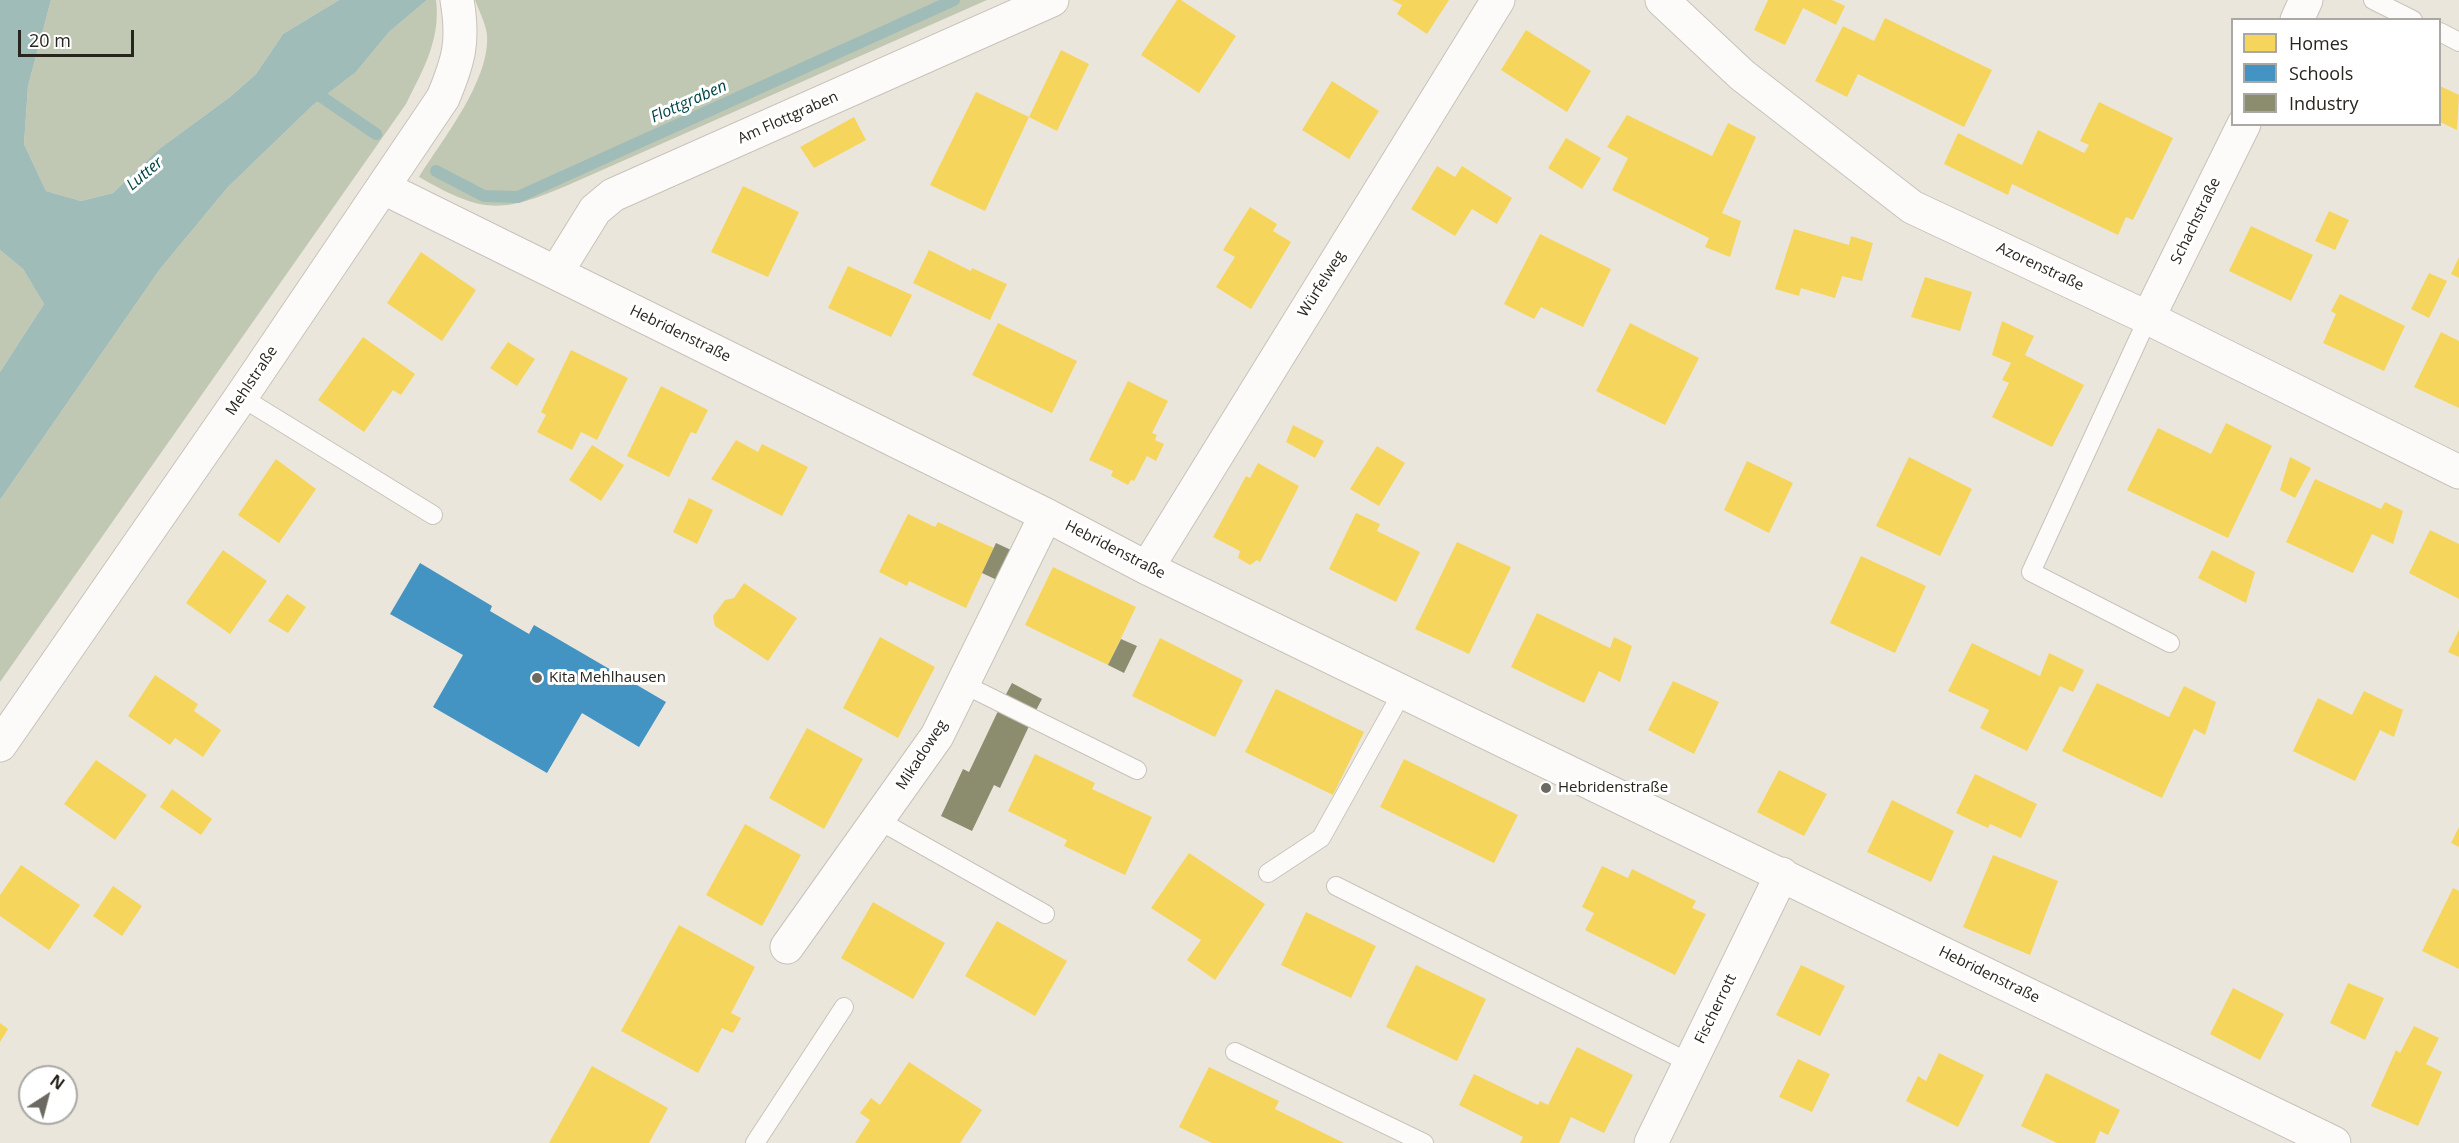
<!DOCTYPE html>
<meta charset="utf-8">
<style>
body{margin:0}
#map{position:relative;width:2459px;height:1143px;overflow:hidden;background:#ebe6dc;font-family:"Open Sans",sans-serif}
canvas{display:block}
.legend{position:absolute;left:2231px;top:18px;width:210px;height:108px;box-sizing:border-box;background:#fff;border:2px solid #a9a8a5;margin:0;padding:8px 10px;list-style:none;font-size:18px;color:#28251e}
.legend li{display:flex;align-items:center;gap:12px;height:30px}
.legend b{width:30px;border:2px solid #a9a8a5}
.north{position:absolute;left:18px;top:1065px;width:60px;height:60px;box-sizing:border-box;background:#fff;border:2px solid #a9a8a5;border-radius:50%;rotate:36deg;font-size:16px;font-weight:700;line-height:24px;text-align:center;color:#28251e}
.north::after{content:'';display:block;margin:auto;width:21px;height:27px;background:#6c6960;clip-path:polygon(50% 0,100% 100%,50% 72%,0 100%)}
.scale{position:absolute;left:18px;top:30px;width:116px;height:27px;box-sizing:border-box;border:3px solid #28251e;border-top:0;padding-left:8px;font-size:18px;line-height:21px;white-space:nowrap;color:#28251e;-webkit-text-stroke:4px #fff;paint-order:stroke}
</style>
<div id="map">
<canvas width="2459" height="1143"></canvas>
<ul class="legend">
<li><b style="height:16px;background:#f6d55c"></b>Homes</li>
<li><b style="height:16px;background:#4393c3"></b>Schools</li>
<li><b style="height:16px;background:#8c8c6e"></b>Industry</li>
</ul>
<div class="north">N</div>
<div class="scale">20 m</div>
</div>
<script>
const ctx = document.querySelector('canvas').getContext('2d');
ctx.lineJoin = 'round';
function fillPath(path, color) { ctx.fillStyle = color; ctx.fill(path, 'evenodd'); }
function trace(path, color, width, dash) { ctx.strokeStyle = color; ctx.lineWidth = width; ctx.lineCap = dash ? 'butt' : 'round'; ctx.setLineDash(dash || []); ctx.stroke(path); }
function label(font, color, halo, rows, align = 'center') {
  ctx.font = font + ' "Open Sans",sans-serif'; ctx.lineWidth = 6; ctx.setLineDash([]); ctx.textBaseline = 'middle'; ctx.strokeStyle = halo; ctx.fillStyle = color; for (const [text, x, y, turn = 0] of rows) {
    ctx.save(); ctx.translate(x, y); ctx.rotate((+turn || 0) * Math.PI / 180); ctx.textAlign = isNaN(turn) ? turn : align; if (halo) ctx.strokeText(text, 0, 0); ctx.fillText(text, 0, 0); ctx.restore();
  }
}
fillPath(new Path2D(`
 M 51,0 L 339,0 L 283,34 L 256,74 L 230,97 L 159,149 L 113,193 L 81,201 L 46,191 L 24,144 L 28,86 Z
 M 427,0 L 436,0 C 441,39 423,70 406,104 L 0,682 L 0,500 L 160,269 L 228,187 L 313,105 L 356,72 L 389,32 Z
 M 475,0 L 987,0 L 566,186 C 500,214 482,213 419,177 C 442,140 490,81 487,35 C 486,24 479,11 475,0 Z
 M 0,250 L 23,269 L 44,304 L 0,372 Z`), '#c0c8b3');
fillPath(new Path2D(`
 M 0,0 L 51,0 L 28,86 L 24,144 L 46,191 L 81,201 L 113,193 L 159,149 L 230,97 L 256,74 L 283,34 L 339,0 L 427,0 L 389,32 L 356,72 L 313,105 L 228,187 L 160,269 L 0,500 L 0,372 L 44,304 L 23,269 L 0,250 Z`), '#a0bcb8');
fillPath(new Path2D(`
 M 1177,0 L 1181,0 L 1236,36 L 1199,93 L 1141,55 Z
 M 1392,0 L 1449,0 L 1427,34 L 1397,14 L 1402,5 Z
 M 1768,0 L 1832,0 L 1845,6 L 1836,25 L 1803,8 L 1785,45 L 1754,30 Z
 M 1885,18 L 1992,70 L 1964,127 L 1858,74 L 1847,97 L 1815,81 L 1843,26 L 1874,41 Z
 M 1526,30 L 1591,71 L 1567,112 L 1501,70 Z
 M 1061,50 L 1089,64 L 1057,131 L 1029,117 Z
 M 1332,81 L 1379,111 L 1349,159 L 1302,130 Z
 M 2440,86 L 2459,95 L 2457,130 L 2440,122 Z
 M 976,92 L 1029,117 L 985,211 L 930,185 Z
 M 2099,102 L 2173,138 L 2133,220 L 2126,217 L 2118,235 L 2012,184 L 2008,195 L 1944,164 L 1958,133 L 2022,165 L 2038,130 L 2084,153 L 2089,145 L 2080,141 Z
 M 1627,115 L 1712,156 L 1728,123 L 1756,137 L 1722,213 L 1741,221 L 1730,257 L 1705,247 L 1709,238 L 1612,190 L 1628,158 L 1607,147 Z
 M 854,117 L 866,140 L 814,168 L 800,147 Z
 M 1566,138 L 1601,158 L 1582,189 L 1548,168 Z
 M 1437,166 L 1455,177 L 1462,166 L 1512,198 L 1497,224 L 1472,209 L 1455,236 L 1411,209 Z
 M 743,186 L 799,212 L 768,277 L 711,252 Z
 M 1250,207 L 1277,224 L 1273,231 L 1291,242 L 1251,309 L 1216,287 L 1235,257 L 1223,250 Z
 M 2329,211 L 2349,220 L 2335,250 L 2315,241 Z
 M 2251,226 L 2313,255 L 2291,301 L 2229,271 Z
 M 1794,229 L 1849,245 L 1851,236 L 1873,243 L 1862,281 L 1842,276 L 1835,298 L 1801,288 L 1799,296 L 1775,289 Z
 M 1540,234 L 1611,269 L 1583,327 L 1541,307 L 1534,319 L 1504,304 Z
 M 929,250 L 971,271 L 972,268 L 1007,284 L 990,320 L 913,283 Z
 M 421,252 L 476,290 L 442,341 L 387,303 Z
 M 2459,257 L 2459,278 L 2451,274 Z
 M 848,266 L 912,295 L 891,337 L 828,308 Z
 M 2429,273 L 2447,281 L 2429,318 L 2411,309 Z
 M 1925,277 L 1972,292 L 1960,331 L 1911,317 Z
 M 2340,294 L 2405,326 L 2384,371 L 2323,343 L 2336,314 L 2331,311 Z
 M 2002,321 L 2034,336 L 2025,355 L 2084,385 L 2052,447 L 1992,417 L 2009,383 L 2002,380 L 2011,363 L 1992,355 Z
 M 998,323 L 1077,361 L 1052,413 L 972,375 Z
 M 1630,323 L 1699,358 L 1665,425 L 1596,391 Z
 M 2441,332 L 2459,341 L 2459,408 L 2414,387 Z
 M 363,337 L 415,374 L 401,395 L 393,390 L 364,432 L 318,400 Z
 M 508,342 L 535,359 L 517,386 L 490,368 Z
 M 571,350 L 628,378 L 597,440 L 581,432 L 572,450 L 537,432 L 546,415 L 541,412 Z
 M 1128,381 L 1168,401 L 1152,433 L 1157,435 L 1155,440 L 1164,444 L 1156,461 L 1147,456 L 1134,481 L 1131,480 L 1128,485 L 1111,476 L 1113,471 L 1089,460 Z
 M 661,386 L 708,410 L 696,434 L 691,432 L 669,477 L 627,456 Z
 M 2226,423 L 2272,446 L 2228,538 L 2127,490 L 2158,428 L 2211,454 Z
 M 1293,425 L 1324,441 L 1315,458 L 1286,442 Z
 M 736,440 L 758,452 L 762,444 L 808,467 L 782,516 L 711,479 Z
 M 592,445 L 624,465 L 601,501 L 569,480 Z
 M 1377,446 L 1405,463 L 1379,506 L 1350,489 Z
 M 1909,457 L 1972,489 L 1940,556 L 1876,526 Z
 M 2290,457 L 2311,468 L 2295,498 L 2280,490 Z
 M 276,459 L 316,489 L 279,543 L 238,515 Z
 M 1747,461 L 1793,483 L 1769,533 L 1724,510 Z
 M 1258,463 L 1299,486 L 1260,562 L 1257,560 L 1250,565 L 1238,558 L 1240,551 L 1213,537 L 1246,476 L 1250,478 Z
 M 2315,479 L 2381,509 L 2385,502 L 2403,511 L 2393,544 L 2372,534 L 2353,573 L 2286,542 Z
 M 689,498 L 713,510 L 697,544 L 673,532 Z
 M 1356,513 L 1380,524 L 1377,531 L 1420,552 L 1396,602 L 1329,569 Z
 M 908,514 L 935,527 L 938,522 L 994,548 L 966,608 L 909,581 L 907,586 L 879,572 Z
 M 2430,530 L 2459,544 L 2459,599 L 2409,573 Z
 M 1457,542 L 1511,567 L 1469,654 L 1415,629 Z
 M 223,550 L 267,581 L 230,634 L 186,603 Z
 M 2212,550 L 2255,572 L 2246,603 L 2198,578 Z
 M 1861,556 L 1926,586 L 1895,653 L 1830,623 Z
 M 1053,567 L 1136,607 L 1108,665 L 1025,625 Z
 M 744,583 L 797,618 L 768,661 L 715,626 L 713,616 L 725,600 L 734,598 Z
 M 287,594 L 306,607 L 288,633 L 268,621 Z
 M 1537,613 L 1610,648 L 1614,637 L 1632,646 L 1620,682 L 1599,671 L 1584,703 L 1511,667 Z
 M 2459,630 L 2459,657 L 2448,652 Z
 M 880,637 L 935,667 L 898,738 L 843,708 Z
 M 1160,638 L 1243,680 L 1215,737 L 1132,696 Z
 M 1972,643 L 2040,676 L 2049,653 L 2084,670 L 2073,692 L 2060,686 L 2027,751 L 1980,728 L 1989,710 L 1948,691 Z
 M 155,675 L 198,704 L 194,711 L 221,730 L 203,757 L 175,738 L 170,745 L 128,716 Z
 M 1673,681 L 1719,702 L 1694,754 L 1648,730 Z
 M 2097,683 L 2169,717 L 2184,686 L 2216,702 L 2205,735 L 2194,729 L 2162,798 L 2062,751 Z
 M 1276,689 L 1364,732 L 1333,795 L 1245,752 Z
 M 2364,691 L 2403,710 L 2394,737 L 2380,730 L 2355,781 L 2293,751 L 2318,698 L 2352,715 Z
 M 807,728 L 863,759 L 824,829 L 769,798 Z
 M 1035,754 L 1095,783 L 1092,789 L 1152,817 L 1125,875 L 1064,846 L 1067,840 L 1008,811 Z
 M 1404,759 L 1518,815 L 1494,863 L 1380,807 Z
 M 96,760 L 147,795 L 115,840 L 64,804 Z
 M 1779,770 L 1827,794 L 1804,836 L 1757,812 Z
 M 1975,774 L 2037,804 L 2021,838 L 1990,824 L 1988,828 L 1956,813 Z
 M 172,789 L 212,819 L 201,835 L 160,807 Z
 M 1892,800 L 1954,831 L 1931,882 L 1867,852 Z
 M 745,824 L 801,855 L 762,926 L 706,895 Z
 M 2459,827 L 2459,847 L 2451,843 Z
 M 1189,853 L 1265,904 L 1215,980 L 1187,960 L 1201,940 L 1151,908 Z
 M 1993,855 L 2058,881 L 2030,955 L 1963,927 Z
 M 21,865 L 80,905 L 49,950 L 0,916 L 0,895 Z
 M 1602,866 L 1628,878 L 1632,869 L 1696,901 L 1692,908 L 1706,914 L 1675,975 L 1585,930 L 1594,913 L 1582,907 Z
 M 113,886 L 142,906 L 122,936 L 93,916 Z
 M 2453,888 L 2459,891 L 2459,969 L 2422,951 Z
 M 873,902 L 945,943 L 913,999 L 841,958 Z
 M 1306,912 L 1376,946 L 1351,998 L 1281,965 Z
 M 997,921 L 1067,961 L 1035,1016 L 965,976 Z
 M 679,925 L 755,967 L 731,1013 L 741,1018 L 733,1033 L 722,1028 L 698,1073 L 621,1031 Z
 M 1416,965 L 1486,999 L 1457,1061 L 1386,1027 Z
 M 1801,965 L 1845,986 L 1820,1036 L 1776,1015 Z
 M 2348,983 L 2384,998 L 2365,1040 L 2330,1023 Z
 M 2233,988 L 2284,1014 L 2260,1060 L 2210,1034 Z
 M 0,1023 L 8,1029 L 0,1042 Z
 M 2414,1026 L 2439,1038 L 2426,1064 L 2442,1072 L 2418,1126 L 2371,1106 L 2396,1050 L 2400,1053 Z
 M 1577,1047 L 1633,1075 L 1604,1133 L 1571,1117 L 1559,1143 L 1520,1143 L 1523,1137 L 1459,1105 L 1474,1074 L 1538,1105 L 1540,1101 L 1548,1105 Z
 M 1939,1053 L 1984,1075 L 1958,1127 L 1906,1101 L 1918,1076 L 1926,1081 Z
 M 1798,1059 L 1830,1074 L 1812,1112 L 1779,1097 Z
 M 909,1062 L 982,1110 L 960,1143 L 855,1143 L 870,1120 L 860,1113 L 871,1098 L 880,1105 Z
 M 592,1066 L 668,1108 L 649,1143 L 549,1143 Z
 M 1209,1067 L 1279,1101 L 1275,1109 L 1344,1143 L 1212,1143 L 1179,1127 Z
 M 2046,1073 L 2120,1110 L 2108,1135 L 2100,1131 L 2095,1143 L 2057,1143 L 2021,1126 Z`), '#f6d55c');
fillPath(new Path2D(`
 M 420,563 L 492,606 L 490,611 L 529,634 L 534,625 L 666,702 L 639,747 L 582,713 L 547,773 L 433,707 L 463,655 L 390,614 Z`), '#4393c3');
fillPath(new Path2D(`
 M 996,543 L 1011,550 L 997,580 L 982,573 Z
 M 1121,639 L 1137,646 L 1124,673 L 1108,665 Z
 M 1012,683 L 1042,699 L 1034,714 L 1004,698 Z
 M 999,709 L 1030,724 L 1000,788 L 994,785 L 972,831 L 941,816 L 963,769 L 969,772 Z`), '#8c8c6e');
trace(new Path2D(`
 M 310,89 L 376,134
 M 436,171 L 484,196 L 518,197 L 954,0`), '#a0bcb8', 12);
const lane = new Path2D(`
 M 2373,0 L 2413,20
 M 2440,32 L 2459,42
 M 2148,318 L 2031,572 L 2170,643
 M 241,397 L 433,515
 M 963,684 L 1137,770
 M 878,820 L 1045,914
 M 1268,873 L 1321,838 L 1403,691
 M 1336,886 L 1690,1063
 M 1235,1052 L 1424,1143
 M 755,1143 L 844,1007`);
const street = new Path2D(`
 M 1662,0 L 1742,75 L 1912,207 L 2148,318 L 2459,472
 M 2297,20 L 2306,0
 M 384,188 L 1046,515 L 1147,568 L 2334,1143
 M 556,273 L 595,210 L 613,195 L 1052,0
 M 2148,318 L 2244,124
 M 1147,568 L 1498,0
 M 0,745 L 241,397 L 443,98 C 459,60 464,41 457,0
 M 787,947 L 937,736 L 1046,515
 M 1651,1143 L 1782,874`);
trace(lane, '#c7c3ba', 20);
trace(street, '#c7c3ba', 35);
trace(lane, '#fcfbfa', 18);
trace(street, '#fcfbfa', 33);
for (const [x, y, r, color] of [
 [537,678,6,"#6c6960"],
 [1546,788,6,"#6c6960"]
]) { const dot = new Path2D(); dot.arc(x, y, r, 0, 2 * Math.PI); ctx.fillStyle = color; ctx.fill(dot); trace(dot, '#fff', 2); }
label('15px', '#28251e', '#fff', [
 ["Am Flottgraben",788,118,-24],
 ["Schachstraße",2196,221,-64],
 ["Azorenstraße",2040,267,25],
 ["Würfelweg",1322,284,-58],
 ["Hebridenstraße",680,334,26],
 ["Mehlstraße",252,381,-56],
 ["Hebridenstraße",1115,550,27],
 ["Mikadoweg",922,755,-57],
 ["Hebridenstraße",1989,975,26],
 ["Fischerrott",1716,1009,-64]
]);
label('15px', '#28251e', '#fff', [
 ["Kita Mehlhausen",549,678],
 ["Hebridenstraße",1558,788]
], 'left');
label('italic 16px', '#044', '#fff', [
 ["Flottgraben",689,102,-24],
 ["Lutter",145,174,-40]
]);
</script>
